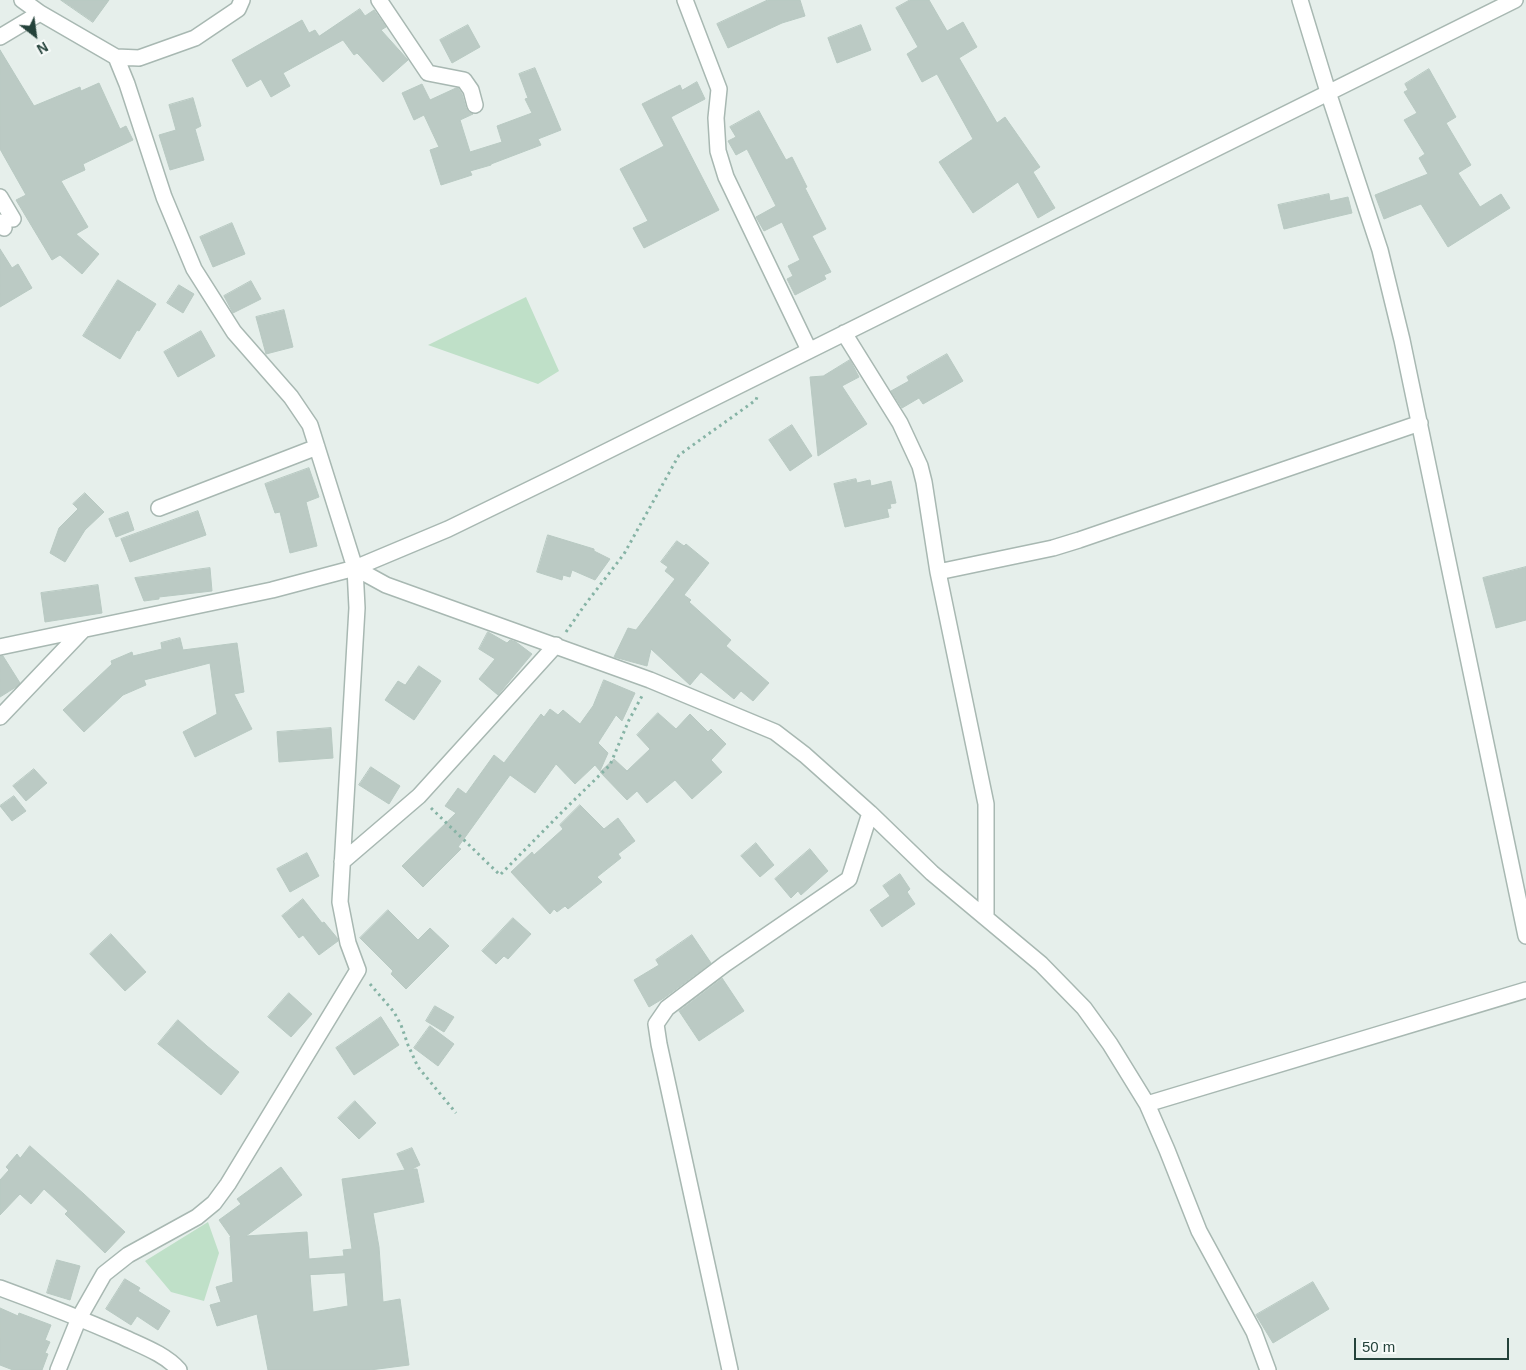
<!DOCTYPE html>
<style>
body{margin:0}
#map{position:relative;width:1526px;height:1370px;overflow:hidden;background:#e6efeb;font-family:Arial,sans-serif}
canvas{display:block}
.north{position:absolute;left:10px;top:10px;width:50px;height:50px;-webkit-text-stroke:4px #f7fbf9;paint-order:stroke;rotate:150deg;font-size:14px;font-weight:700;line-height:20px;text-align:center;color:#24423a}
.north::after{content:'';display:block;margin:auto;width:18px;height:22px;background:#24423a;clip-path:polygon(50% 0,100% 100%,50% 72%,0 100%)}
.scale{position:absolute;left:1354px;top:1338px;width:155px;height:22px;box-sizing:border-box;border:2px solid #24423a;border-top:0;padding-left:6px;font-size:15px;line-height:18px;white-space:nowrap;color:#24423a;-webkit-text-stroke:4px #f7fbf9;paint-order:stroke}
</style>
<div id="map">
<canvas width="1526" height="1370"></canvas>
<div class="north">N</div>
<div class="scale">50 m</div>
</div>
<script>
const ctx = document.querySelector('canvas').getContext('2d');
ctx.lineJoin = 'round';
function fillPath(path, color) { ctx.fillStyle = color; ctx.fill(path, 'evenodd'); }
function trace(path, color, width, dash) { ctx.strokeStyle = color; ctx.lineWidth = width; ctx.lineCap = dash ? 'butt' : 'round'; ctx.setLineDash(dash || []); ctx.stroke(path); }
fillPath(new Path2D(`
 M 526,297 L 559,371 L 538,384 L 428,345 Z
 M 208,1222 L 219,1253 L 204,1301 L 171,1292 L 145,1261 Z`), '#bfe0c8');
const building = new Path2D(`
 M 61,0 L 109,0 L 93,22 Z
 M 768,0 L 800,0 L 805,16 L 782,23 L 728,48 L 717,24 Z
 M 910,0 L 929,0 L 947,31 L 963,22 L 977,47 L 959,58 L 997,123 L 1005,117 L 1040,167 L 1033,172 L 1055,208 L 1038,218 L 1018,182 L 973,213 L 939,162 L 973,139 L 937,74 L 922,82 L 907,54 L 918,47 L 896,8 Z
 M 360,9 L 365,16 L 374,10 L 386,27 L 381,30 L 408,60 L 383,82 L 360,56 L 357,53 L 354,55 L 343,40 L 283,73 L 290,86 L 271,97 L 261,79 L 247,87 L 232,60 L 302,20 L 309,33 L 315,30 L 319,36 Z
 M 468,25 L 480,47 L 452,63 L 440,40 Z
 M 861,25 L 871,50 L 837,63 L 828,38 Z
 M 0,50 L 34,106 L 80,87 L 81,91 L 99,83 L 120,129 L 126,126 L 133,140 L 83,164 L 85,170 L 61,181 L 88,227 L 76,234 L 99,254 L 82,274 L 60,255 L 52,260 L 16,200 L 26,195 L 0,149 Z
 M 535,68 L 561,130 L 538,139 L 541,145 L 491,164 L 491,165 L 470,171 L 472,175 L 441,185 L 430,150 L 439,147 L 424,115 L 414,120 L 402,93 L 422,84 L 430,100 L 456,88 L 458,88 L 462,94 L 466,108 L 469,112 L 473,114 L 460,120 L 470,152 L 502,142 L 497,126 L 532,113 L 525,99 L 528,98 L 519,74 Z
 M 1429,69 L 1456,117 L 1446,123 L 1471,165 L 1458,173 L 1480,207 L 1501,194 L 1510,208 L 1448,247 L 1421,204 L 1384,219 L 1375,195 L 1428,174 L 1419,158 L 1425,154 L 1404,120 L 1417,113 L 1404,92 L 1408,90 L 1405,84 Z
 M 697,82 L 705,99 L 671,117 L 719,210 L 644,248 L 633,228 L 648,221 L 620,169 L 664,146 L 642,104 L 680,85 L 682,90 Z
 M 193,98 L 201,126 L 195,129 L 204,160 L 170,170 L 159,135 L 176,130 L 169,105 Z
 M 759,111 L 786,160 L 792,157 L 807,187 L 805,188 L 826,229 L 812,236 L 831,272 L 824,275 L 826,279 L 795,295 L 787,279 L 793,276 L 788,266 L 800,260 L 782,222 L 764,231 L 756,217 L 776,206 L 747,149 L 736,155 L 728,141 L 736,137 L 730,127 Z
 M 1329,194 L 1330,201 L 1348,197 L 1352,213 L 1284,229 L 1278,205 Z
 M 232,223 L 245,254 L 213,267 L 200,237 Z
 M 0,249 L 12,268 L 18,264 L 32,288 L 0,307 Z
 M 118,280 L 156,304 L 139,331 L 137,330 L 120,359 L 83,336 Z
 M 251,281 L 261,299 L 233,313 L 224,296 Z
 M 179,285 L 194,294 L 183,313 L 167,303 Z
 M 284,310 L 293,347 L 266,354 L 256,317 Z
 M 201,331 L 215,356 L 178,377 L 164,352 Z
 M 947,354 L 963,381 L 923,404 L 919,398 L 902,408 L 891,391 L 909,381 L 907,377 Z
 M 850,360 L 859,377 L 842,386 L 867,424 L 818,456 L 810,377 L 823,376 Z
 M 792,425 L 812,456 L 790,471 L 769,440 Z
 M 309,468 L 319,497 L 306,502 L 317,546 L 290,553 L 280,512 L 275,513 L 265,484 Z
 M 856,479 L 857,483 L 870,480 L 871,486 L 891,481 L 896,503 L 890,504 L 891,508 L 887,509 L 889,517 L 845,527 L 834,484 Z
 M 85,493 L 104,512 L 85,530 L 65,562 L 50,553 L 59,528 L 78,509 L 73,504 Z
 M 198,511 L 206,535 L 130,562 L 121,539 Z
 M 128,512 L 134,530 L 116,537 L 109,519 Z
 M 548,535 L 594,549 L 594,551 L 610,559 L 595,580 L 572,570 L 570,577 L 563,575 L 562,580 L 537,572 Z
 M 677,541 L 684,546 L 686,544 L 709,563 L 684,595 L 691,600 L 689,602 L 731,640 L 726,646 L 769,683 L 753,701 L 741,691 L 734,699 L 701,672 L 690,685 L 651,649 L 647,666 L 614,657 L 628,628 L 636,630 L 675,579 L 665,571 L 668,567 L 661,562 Z
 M 1526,567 L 1526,620 L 1496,628 L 1483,578 Z
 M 210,568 L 212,591 L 159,597 L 159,599 L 144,601 L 135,578 Z
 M 98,585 L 102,613 L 45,622 L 41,593 Z
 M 488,632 L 507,643 L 510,640 L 516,642 L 532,654 L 498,695 L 479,679 L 495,659 L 479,649 Z
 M 180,638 L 183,650 L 237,643 L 244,692 L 234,694 L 252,729 L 195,757 L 183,732 L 217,714 L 210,663 L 144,680 L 146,685 L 123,695 L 84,732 L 63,710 L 112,664 L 111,661 L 132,652 L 133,656 L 162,649 L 161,643 Z
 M 0,656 L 3,656 L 20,683 L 16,687 L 0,697 Z
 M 419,666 L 441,681 L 414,720 L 385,700 L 398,681 L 405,685 Z
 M 604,680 L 635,693 L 622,721 L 616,715 L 598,743 L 608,753 L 600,771 L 595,765 L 575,784 L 556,764 L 535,793 L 510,775 L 458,847 L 461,849 L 423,887 L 402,866 L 456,813 L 445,806 L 458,788 L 466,794 L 494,755 L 504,763 L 541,714 L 544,717 L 550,709 L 558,715 L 563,710 L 580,724 L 593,706 Z
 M 658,713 L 676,729 L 690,714 L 708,732 L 711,729 L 726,744 L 711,760 L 722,772 L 692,799 L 675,780 L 647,803 L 637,791 L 627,800 L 600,772 L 614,759 L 627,771 L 650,749 L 637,735 Z
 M 331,728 L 333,758 L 279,762 L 277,732 Z
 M 371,767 L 400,786 L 389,804 L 359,785 Z
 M 34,769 L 47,783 L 26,801 L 13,786 Z
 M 14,796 L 26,811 L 12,821 L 0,806 Z
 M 580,805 L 604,829 L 618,818 L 635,841 L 618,854 L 621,858 L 597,877 L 602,882 L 568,909 L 565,906 L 557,912 L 554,909 L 550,914 L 511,872 L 532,852 L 534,855 L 563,829 L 560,825 Z
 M 756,843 L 774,865 L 760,877 L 741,856 Z
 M 810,849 L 828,871 L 801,895 L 798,891 L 791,898 L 775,879 Z
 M 307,853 L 319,876 L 290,892 L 277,869 Z
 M 900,874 L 910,889 L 907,892 L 915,904 L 882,927 L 870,910 L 890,896 L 883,886 Z
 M 303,899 L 322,923 L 324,922 L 338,939 L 338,941 L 319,955 L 303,935 L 299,938 L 282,916 Z
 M 388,910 L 418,940 L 430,928 L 449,946 L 406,989 L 391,974 L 393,971 L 360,938 Z
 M 513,918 L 531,934 L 508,959 L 504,956 L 496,964 L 482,951 Z
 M 111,934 L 146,972 L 125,991 L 90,954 Z
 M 692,935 L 711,963 L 664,998 L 649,1007 L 634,980 L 659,965 L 656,960 Z
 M 722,978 L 744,1011 L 699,1041 L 679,1011 Z
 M 289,993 L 312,1014 L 291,1037 L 268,1017 Z
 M 435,1006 L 454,1017 L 444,1032 L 426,1021 Z
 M 381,1017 L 399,1045 L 354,1075 L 336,1048 Z
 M 178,1020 L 207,1046 L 239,1072 L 221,1095 L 158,1044 Z
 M 430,1026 L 454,1044 L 438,1066 L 414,1048 Z
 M 355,1101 L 376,1123 L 359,1139 L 338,1118 Z
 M 30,1146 L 84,1194 L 125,1232 L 105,1253 L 65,1214 L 68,1211 L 44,1189 L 31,1204 L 20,1194 L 0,1215 L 0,1180 L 9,1170 L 6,1167 L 17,1154 L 20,1158 Z
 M 412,1148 L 420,1165 L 412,1169 L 417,1169 L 424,1202 L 373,1213 L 379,1247 L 383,1302 L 400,1299 L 409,1365 L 370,1370 L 268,1370 L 257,1314 L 217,1326 L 210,1305 L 221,1302 L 216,1287 L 233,1282 L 230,1237 L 231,1237 L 219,1220 L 241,1204 L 237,1199 L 281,1167 L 302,1195 L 246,1236 L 307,1232 L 309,1259 L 344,1256 L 343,1250 L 352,1249 L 342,1179 L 405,1170 L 397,1154 ZM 345,1273 L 348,1306 L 313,1312 L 310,1275 Z
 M 57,1260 L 80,1266 L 70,1300 L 47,1293 Z
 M 125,1279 L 140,1288 L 138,1291 L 170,1311 L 158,1330 L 137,1316 L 131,1325 L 106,1309 Z
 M 1313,1282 L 1329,1309 L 1273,1343 L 1256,1315 Z
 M 0,1308 L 18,1316 L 19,1313 L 51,1325 L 45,1340 L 50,1342 L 45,1353 L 48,1354 L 42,1370 L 13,1370 L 0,1365 Z`);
fillPath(building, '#bbcac4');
trace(building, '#b8c9c2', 1);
const minor = new Path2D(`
 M 22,0 L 40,13 L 116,57 L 139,58 L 195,38 L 238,9 L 242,0
 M 379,0 L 428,73 L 464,80 L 471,90 L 475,105
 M 685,0 L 719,89 L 716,118 L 718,151 L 726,177 L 809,350
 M 1300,0 L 1328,92 L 1380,250 L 1402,340 L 1526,936
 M 0,37 L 40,13
 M 0,197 L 13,219
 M 0,222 L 4,228
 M 844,333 L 900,423 L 920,466 L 924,482 L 938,572 L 986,804 L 986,918
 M 159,508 L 317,447
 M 355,568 L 386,585 L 650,680 L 775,732 L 805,755 L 870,813 L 932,873 L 1041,964 L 1084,1008 L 1110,1044 L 1147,1104 L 1167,1150 L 1199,1231 L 1254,1332 L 1268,1370
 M 938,572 L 1053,548 L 1079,540 L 1420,423
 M 0,647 L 272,590 L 355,568 L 448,529 L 563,473 L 1515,0
 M 0,717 L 83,630
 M 342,862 L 419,796 L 556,645
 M 1147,1104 L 1526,990
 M 0,1288 C 41,1303 82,1319 123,1337 C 142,1346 165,1354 179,1370
 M 58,1370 L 79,1318 L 104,1274 L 128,1255 L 197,1217 L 214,1203 L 228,1184 L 358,970 L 348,943 L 340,902 L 357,608 L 355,568 L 310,425 L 291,397 L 234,332 L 194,269 L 164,197 L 127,84 L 116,57
 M 730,1370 L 659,1044 L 656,1024 L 667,1008 L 725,964 L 849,879 L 870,813`);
trace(minor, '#a8b8b2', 18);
trace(new Path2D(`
 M 566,632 L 584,606 L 624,554 L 679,455 L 756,400 L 757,397
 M 431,808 L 500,875 L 563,811 L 610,765 L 629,720 L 642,696
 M 370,984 L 394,1012 L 401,1025 L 408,1045 L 418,1067 L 456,1113`), '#86b3a5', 3, [2.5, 4]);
trace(minor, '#fff', 15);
</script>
